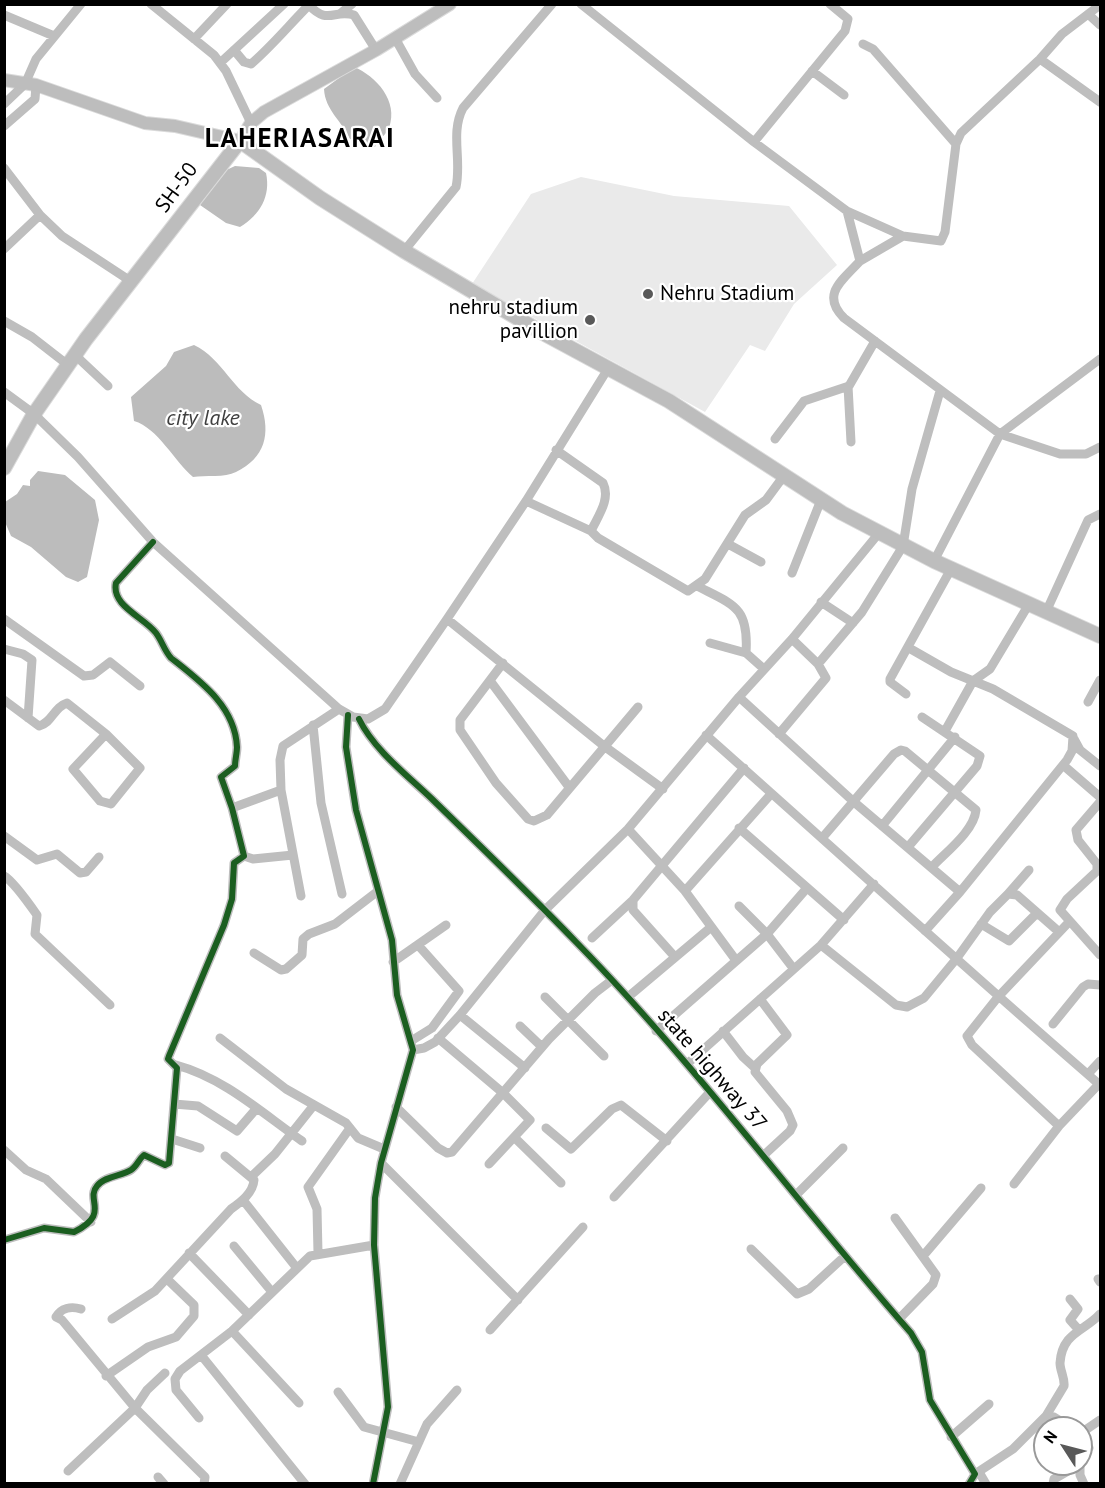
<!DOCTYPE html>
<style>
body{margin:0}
#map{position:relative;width:1105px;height:1488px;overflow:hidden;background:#fff;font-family:"PT Sans",sans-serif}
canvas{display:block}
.frame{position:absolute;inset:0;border:6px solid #000;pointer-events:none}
.north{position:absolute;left:1033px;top:1416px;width:60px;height:60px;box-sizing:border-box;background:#fff;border:2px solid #999;border-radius:50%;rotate:306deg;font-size:16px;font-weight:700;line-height:24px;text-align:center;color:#000}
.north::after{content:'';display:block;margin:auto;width:21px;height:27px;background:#595959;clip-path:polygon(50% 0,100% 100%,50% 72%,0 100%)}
</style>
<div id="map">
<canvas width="1105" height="1488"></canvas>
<div class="frame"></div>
<div class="north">N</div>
</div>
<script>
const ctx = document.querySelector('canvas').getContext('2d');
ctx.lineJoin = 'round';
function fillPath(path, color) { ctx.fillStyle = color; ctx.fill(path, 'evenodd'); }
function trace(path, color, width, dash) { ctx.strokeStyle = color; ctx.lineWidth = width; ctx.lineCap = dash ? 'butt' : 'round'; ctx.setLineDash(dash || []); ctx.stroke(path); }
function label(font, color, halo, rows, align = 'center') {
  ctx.font = font + ' "PT Sans",sans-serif'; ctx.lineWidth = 4.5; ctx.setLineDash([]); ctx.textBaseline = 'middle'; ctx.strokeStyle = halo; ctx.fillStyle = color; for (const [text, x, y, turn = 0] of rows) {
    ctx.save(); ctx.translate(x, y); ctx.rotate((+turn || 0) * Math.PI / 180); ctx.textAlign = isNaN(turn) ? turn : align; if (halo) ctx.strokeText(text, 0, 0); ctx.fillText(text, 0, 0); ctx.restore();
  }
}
fillPath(new Path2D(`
 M 581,177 L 674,196 L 789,206 L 837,265 L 794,304 L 765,351 L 750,345 L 705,412 L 472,284 L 531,194 Z`), '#eaeaea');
fillPath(new Path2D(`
 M 354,67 C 376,76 399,101 389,128 C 386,136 378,138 375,147 L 350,139 C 342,121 325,110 324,89 Z
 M 235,166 L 259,168 L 266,173 C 271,196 260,215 240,227 L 226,223 L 200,205 L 222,172 Z
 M 194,345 C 223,359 233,392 261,405 C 271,434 265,458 236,472 C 225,478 205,475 193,477 C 174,461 158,428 134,421 L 131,397 L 166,366 L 174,352 Z
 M 38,471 L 65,475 L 95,500 L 99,520 L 87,577 L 78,582 L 66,577 L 31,547 L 11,536 L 5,522 L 5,502 L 17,494 L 23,485 L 30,486 L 30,480 Z`), '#bcbcbc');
const major = new Path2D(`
 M 4,80 L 36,85 L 145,123 L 175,126 L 240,141 L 251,123 L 264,112 L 376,50 L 450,4`);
const highway = new Path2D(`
 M 4,468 L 34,414 L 86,339 L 240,141 L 320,198 L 404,251 L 541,332 L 669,401 L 842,513 L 934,561 L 1100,636`);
trace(major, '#dbdbdb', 14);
trace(highway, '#dbdbdb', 16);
trace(new Path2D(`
 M 151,4 L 214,55 L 226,71 L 251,123
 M 308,4 C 328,26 333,9 354,15 L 376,50
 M 581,4 L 754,142 L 847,211 L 860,261 C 843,280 820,294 844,318 L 1000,434 L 1060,454 L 1086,454 L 1100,447
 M 341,13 L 352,4
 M 1088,14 L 1100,25
 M 4,15 L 54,36
 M 395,38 L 415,74 L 437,98
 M 194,39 L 227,4
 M 863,44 L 873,49 L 956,144
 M 234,50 L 244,62 L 251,64 C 272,46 289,25 309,5
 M 1040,59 L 1100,102
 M 220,63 L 284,4
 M 812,71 L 844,95
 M 4,104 L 25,84 L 36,59 L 81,4
 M 4,126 L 35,99 L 36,85
 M 754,142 L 845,31 L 848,19 L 830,4
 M 4,168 L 40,215 L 62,236 L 132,282
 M 847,211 L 903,236 L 941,241 L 945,232 L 956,144 L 961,133 L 1040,59 L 1062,34 L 1100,5
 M 4,249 L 40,215
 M 404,251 L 456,187 C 462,160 450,133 463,108 L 552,4
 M 860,261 L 903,236
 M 4,321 L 32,337 L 68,365
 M 75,355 L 108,386
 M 848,386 L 851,442
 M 4,392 L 34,414 L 78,457 L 153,542 L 339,709 L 353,717 L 368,719 L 385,709 L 447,619 L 526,501 L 609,367
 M 775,439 L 804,401 L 849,386 L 875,341
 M 556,450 L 603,483 C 611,499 598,516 591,531
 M 526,501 L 591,531 L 598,538 L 688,591 L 705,579 L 745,515 L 766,500 L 783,477
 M 728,544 L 761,562
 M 934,561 L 1000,434 L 1100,359
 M 792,573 L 821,500
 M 697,586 C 734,605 749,607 746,653 L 764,669
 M 821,602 L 853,623
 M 1046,612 L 1088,520 L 1100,514
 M 4,619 L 84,676 L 93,675 L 110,662 L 140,686
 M 447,619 L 604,746 L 663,789
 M 710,643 L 746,653
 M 909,648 L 951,672 L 993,689 L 1073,736 L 1072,751 L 1067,760 L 960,892 L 925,931
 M 4,649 L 23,654 L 32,660 L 28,718
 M 503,663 L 460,720 L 460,730 L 496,783 L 528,819 L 534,821 L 547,815 L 638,707
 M 818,664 L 862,612 L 903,546 L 912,489 L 940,391
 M 491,682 L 569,787
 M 906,694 L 890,682 L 890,679 L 951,569
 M 739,697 L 854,802 L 960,892
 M 4,700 L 39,726 C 52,723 54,707 67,703 L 106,734 L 73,769 L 100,801 L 111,804 L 140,768 L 106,734
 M 1088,702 L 1100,680
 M 348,715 L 346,747 L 356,810 L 392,940 L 397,995 L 413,1050 L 381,1163 L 375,1198 L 374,1245 L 388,1407 L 373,1484
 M 359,719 C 374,750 408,776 432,799 C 481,847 530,894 577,943 C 697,1066 798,1204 911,1333 L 922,1352 L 930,1400 L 975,1474 L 969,1484
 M 313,725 L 321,803 L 342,894
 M 945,731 L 973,681 L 990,669 L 1029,604
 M 779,734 L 826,678 L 818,664 L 792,639
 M 706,735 C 838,852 967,970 1100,1085
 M 1074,739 L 1080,750 L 1100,766
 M 1063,765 L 1100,797
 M 281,790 L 301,896
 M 1100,802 L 1076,830 L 1078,840 L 1097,864 L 1097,871 L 1067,899 L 1060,910 L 1100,955
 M 232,808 L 281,790 L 280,760 L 283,746 L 339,709
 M 882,826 L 955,737
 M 739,828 L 844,920
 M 628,829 L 685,891 L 735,959
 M 4,836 L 37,860 L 57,854 L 80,873 L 86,872 L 99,857
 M 823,837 L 894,754 L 901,750 L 905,751 L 976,810 C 974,831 946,852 932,867
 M 908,847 L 977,766 L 980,756 L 922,717
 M 244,856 L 253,859 L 293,855
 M 4,876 C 13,881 30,905 37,915 L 35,934 L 110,1005
 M 685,891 L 771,794
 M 1008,894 L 1029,870
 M 633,900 L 633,910 L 675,957
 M 739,906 L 767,934 L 793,968
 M 981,924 L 1009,941 L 1037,913
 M 592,938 L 633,900 L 744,768
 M 821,945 L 896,1005 L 907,1007 L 924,998 L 957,958 L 990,912 L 1008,894 L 1017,895 L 1058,931
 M 254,953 L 281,970 L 286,969 L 302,955 L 303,939 L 309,934 L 335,924 L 378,891
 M 393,962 L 446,925
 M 545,997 L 604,1056
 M 628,997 L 710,928
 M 760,999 L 787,1035 L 757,1064 L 755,1072 L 787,1111 L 793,1125 L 790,1131 L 764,1155
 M 460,1015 L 525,1068
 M 1053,1024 L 1083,987 L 1088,984 L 1100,985
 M 520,1026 L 542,1047
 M 656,1031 L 767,934 L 807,888
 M 723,1031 L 743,1057 L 755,1068
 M 220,1038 L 286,1089 L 346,1123 L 358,1138 L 384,1149
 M 438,1038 L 503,1093 L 530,1120 L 489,1164
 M 411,1041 L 432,1028 L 459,991 L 418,945
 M 413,1050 L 424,1048 L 435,1042 L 460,1015 L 545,910 L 628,829 L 739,697 L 792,639 L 879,533
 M 687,1064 L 821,945 L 874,884
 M 176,1065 C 224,1078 262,1113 302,1141
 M 1088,1074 L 1100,1061
 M 174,1104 L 198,1106 L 237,1131 L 256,1109
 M 396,1107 L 438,1148 L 447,1153 L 452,1152 L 549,1039 L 595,993 L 612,980
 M 1059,1126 L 972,1045 L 967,1036 L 998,997 L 1069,922
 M 546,1128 L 571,1149 L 612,1109 L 621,1105 L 667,1141
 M 515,1138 L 561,1183
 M 172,1139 L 200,1148
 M 4,1150 L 26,1170 L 46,1179 L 91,1222
 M 381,1163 L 518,1300
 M 252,1176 L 275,1154 L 314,1105
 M 1014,1184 L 1059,1126 L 1099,1084
 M 796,1195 L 843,1148
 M 614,1197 L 710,1092
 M 243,1200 L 296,1267
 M 895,1218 L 936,1275 L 933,1284 L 899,1319
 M 4,1240 L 44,1228 L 74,1232 C 111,1214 85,1200 97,1186 C 104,1176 122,1176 131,1170 C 137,1166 139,1159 144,1155 L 165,1165 L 169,1163 L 177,1068 L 168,1059 L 169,1056 L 224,925 L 232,899 L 234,863 L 244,856 L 232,808 L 221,777 L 235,766 C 235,760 237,753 237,747 C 235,706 200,681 171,658 C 164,650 162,641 156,633 C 144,617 111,606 116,583 L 153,542
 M 234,1246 L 272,1292
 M 751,1249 L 797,1294 L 809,1289 L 845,1256
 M 189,1253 L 249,1315
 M 318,1253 L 317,1209 L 308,1187 L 350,1128
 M 923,1256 L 981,1188
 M 1098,1279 L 1100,1282
 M 1070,1299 L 1078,1309 L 1070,1320 L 1078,1329
 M 81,1309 C 71,1306 61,1308 56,1317 L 62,1320 L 135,1408 L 205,1477 L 204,1484
 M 112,1319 L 155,1291 L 231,1209 C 241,1202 253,1193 254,1180 L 225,1156
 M 490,1330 L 583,1227
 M 232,1331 L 299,1403
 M 201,1355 L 305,1484
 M 106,1376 L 148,1347 L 176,1337 L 194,1316 L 194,1305 L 167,1279
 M 338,1392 L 364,1427 L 419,1442
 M 1046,1416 L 1064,1386 C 1065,1378 1060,1371 1060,1363 C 1062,1332 1085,1331 1100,1314
 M 199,1418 L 176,1390 L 175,1379 L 180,1371 L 232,1331 L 310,1256 L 374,1245
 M 1081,1433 L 1100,1420
 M 1081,1434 L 1089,1448 L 1081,1461
 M 951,1437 L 989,1404
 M 1080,1464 L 1080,1475 L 1084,1484
 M 68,1471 L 135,1408 L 147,1390 L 165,1373
 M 979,1472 L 986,1484
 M 975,1474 L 1013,1449 L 1046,1416 L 1054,1417 L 1072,1428
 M 158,1477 L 164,1484
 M 400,1484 L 427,1424 L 457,1390
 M 1053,1484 L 1054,1479 L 1080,1464`), '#bebebe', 9);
trace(major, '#bdbdbd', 12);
trace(highway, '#bdbdbd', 14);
trace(new Path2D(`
 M 348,715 L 346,747 L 356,810 L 392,940 L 397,995 L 413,1050 L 381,1163 L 375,1198 L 374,1245 L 388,1407 L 373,1484
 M 359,719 C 374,750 408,776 432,799 C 481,847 530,894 577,943 C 697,1066 798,1204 911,1333 L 922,1352 L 930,1400 L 975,1474 L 969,1484
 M 4,1240 L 44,1228 L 74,1232 C 111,1214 85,1200 97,1186 C 104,1176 122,1176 131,1170 C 137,1166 139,1159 144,1155 L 165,1165 L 169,1163 L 177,1068 L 168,1059 L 169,1056 L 224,925 L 232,899 L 234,863 L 244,856 L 232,808 L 221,777 L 235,766 C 235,760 237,753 237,747 C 235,706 200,681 171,658 C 164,650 162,641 156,633 C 144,617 111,606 116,583 L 153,542`), '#1b5e20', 6);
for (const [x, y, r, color] of [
 [648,294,6,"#595959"],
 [590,320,6,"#595959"]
]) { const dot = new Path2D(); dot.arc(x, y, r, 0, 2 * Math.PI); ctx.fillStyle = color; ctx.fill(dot); trace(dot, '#fff', 2); }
label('21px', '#000', '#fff', [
 ["SH-50",177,188,-54],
 ["state highway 37",712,1070,49]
]);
label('21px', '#000', '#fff', [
 ["Nehru Stadium",660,294],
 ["nehru stadium",578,308,"right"],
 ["pavillion",578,332,"right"]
], 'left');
label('italic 22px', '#404040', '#fff', [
 ["city lake",203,419]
]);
ctx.letterSpacing = '1.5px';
label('bold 27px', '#000', '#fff', [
 ["LAHERIASARAI",300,139]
]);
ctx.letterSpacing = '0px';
</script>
